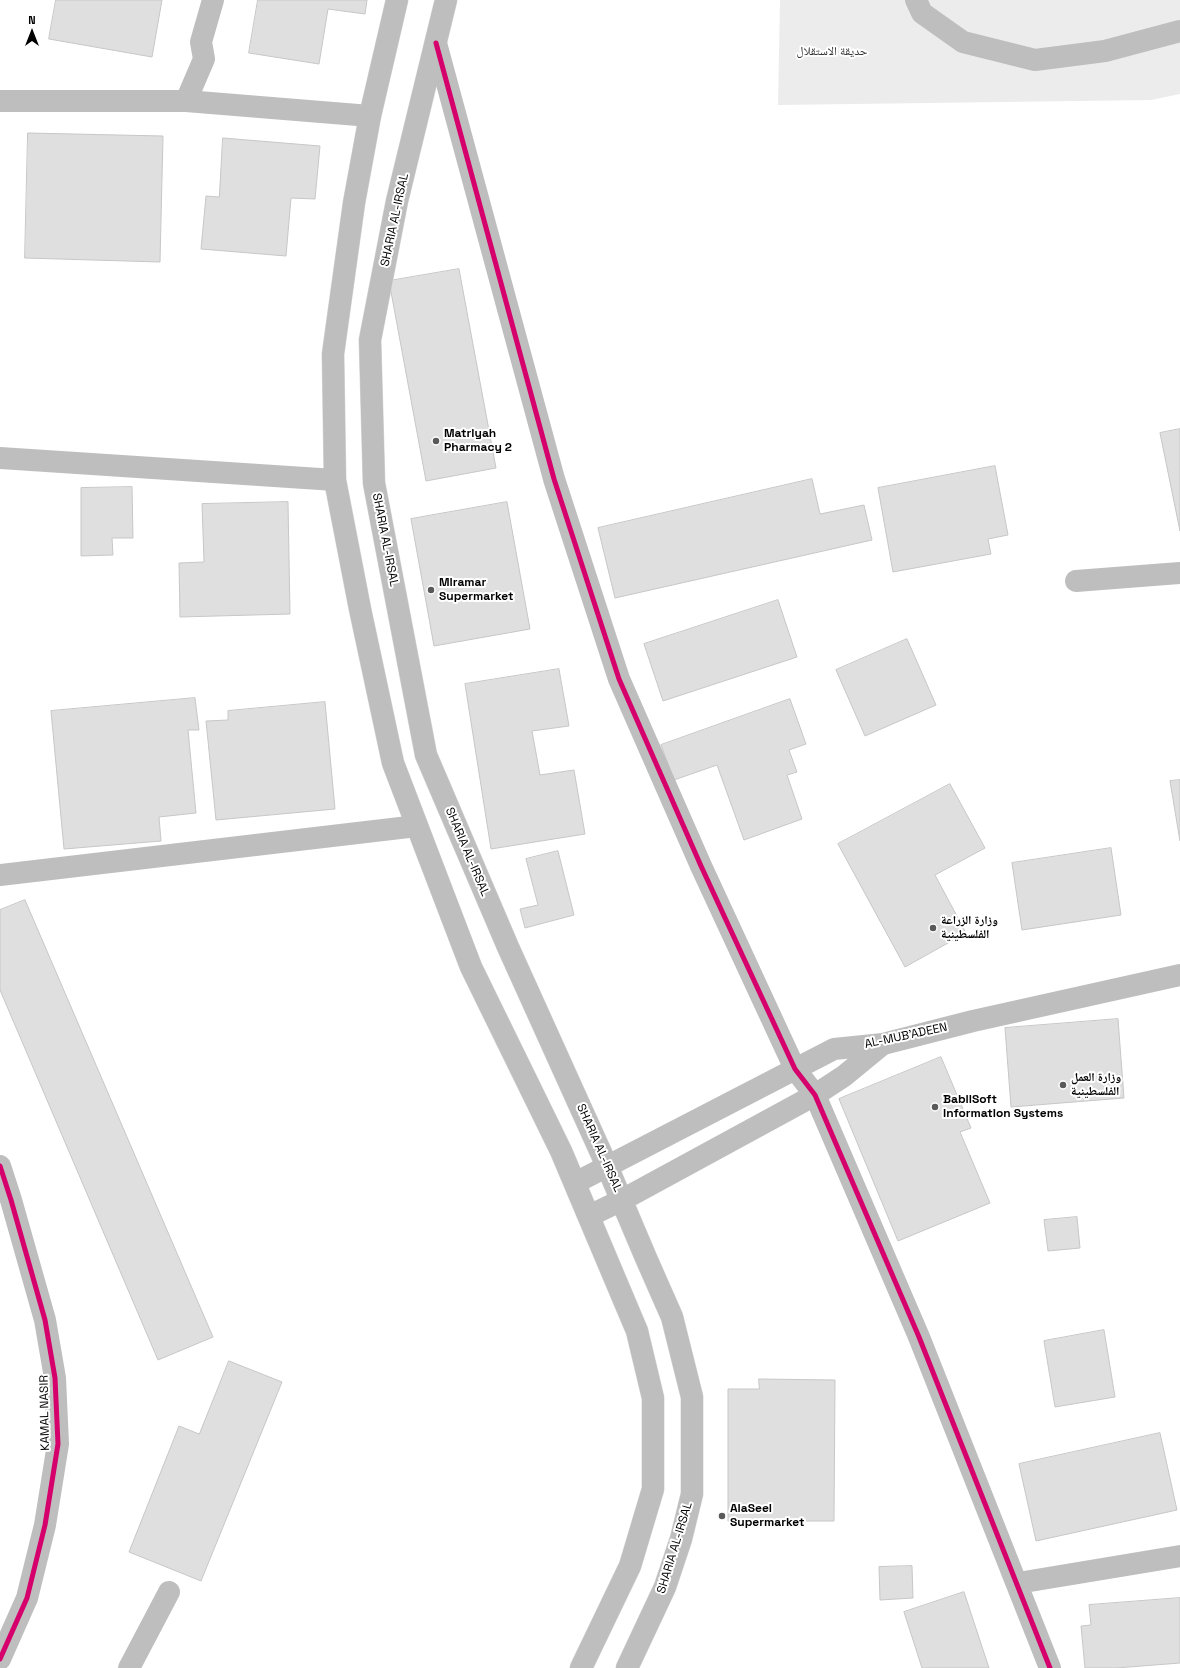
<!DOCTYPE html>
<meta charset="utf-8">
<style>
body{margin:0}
#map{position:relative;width:1180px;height:1668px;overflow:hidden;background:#fff;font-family:"Space Grotesk",sans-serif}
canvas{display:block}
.north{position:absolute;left:12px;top:12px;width:40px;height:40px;-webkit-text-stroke:3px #fff;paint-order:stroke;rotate:0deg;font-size:11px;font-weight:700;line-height:16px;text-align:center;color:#000}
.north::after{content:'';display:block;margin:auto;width:14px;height:18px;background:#000;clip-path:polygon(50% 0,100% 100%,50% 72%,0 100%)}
</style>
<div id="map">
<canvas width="1180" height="1668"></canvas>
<div class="north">N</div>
</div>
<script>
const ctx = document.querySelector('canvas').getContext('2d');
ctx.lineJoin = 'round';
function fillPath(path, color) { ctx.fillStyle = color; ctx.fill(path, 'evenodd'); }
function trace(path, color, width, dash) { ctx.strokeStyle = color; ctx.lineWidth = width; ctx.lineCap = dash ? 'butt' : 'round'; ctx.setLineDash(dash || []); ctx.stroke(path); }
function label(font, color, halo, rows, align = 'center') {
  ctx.font = font + ' "Space Grotesk","Noto Naskh Arabic",sans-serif'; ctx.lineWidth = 4; ctx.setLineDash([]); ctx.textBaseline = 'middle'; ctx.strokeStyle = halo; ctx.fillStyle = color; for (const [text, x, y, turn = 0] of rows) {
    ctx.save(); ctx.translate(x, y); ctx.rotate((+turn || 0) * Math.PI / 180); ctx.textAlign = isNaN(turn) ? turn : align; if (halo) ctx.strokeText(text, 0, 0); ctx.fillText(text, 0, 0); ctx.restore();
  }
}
fillPath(new Path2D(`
 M 780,0 L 1180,0 L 1180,94 L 1151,100 L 778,105 Z`), '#ececec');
const building = new Path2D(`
 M 56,0 L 162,0 L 152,57 L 49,39 Z
 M 258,0 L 367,0 L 365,14 L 328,9 L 319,64 L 249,53 Z
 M 28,133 L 163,136 L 160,262 L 25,258 Z
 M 223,138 L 320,146 L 315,199 L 291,198 L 286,256 L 201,249 L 206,196 L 219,197 Z
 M 459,269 L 496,468 L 426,481 L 389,281 Z
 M 1180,429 L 1180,531 L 1160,433 Z
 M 995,466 L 1008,535 L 988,539 L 991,554 L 893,572 L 878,488 Z
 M 812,479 L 820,514 L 864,505 L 872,540 L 615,598 L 598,528 Z
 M 132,487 L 133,538 L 112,538 L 113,555 L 81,556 L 81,488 Z
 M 288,502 L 290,614 L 180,617 L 179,563 L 204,562 L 202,504 Z
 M 507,502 L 530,629 L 434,646 L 411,519 Z
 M 778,600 L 797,657 L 663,701 L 644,644 Z
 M 907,639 L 936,705 L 865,736 L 836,670 Z
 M 559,669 L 569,726 L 532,731 L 540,775 L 574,770 L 585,834 L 491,849 L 465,684 Z
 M 195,698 L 199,730 L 188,730 L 196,813 L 159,817 L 161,841 L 64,849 L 51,711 Z
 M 790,699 L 806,744 L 789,750 L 797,772 L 787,775 L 802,819 L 744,840 L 717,765 L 674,780 L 661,745 Z
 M 325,702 L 335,809 L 216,820 L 206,721 L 228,720 L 228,711 Z
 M 1180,780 L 1180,841 L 1170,781 Z
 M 950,784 L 985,848 L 935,875 L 966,933 L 905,967 L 838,844 Z
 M 1111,848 L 1121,915 L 1022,930 L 1012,863 Z
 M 558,851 L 574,915 L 525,928 L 520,909 L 538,905 L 526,859 Z
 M 25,900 L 213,1337 L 158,1360 L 0,990 L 0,910 Z
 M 1118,1019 L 1124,1098 L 1011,1107 L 1005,1028 Z
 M 941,1057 L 971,1128 L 960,1132 L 990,1203 L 898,1241 L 839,1099 Z
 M 1077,1217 L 1080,1248 L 1048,1251 L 1044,1220 Z
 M 1104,1330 L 1115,1397 L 1055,1407 L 1044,1341 Z
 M 229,1361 L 282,1382 L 201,1581 L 129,1552 L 179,1426 L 199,1434 Z
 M 759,1379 L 835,1380 L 834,1521 L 728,1521 L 728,1389 L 759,1389 Z
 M 1160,1433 L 1177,1510 L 1036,1541 L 1019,1464 Z
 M 912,1566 L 913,1598 L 880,1600 L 879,1567 Z
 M 964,1592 L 989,1668 L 922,1668 L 904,1612 Z
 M 1180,1598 L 1180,1663 L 1116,1668 L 1085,1668 L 1081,1626 L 1091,1625 L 1089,1605 Z`);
fillPath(building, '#dfdfdf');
trace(building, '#c7c7c7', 1);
const major = new Path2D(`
 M 397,0 L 370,116 L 354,203 L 333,354 L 335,480 L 360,609 L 393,763 L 471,967 L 561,1151 L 637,1331 L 653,1398 L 653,1489 L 630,1566 L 581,1668
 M 446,0 L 397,201 L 370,340 L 374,483 L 426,755 L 508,947 L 607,1166 L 646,1258 L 672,1317 L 692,1397 L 692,1494 L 681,1539 L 665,1587 L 627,1668`);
trace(major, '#dbdbdb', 23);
trace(new Path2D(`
 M 916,0 L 922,13 L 963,42 L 1035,60 L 1105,51 L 1180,31
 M 436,43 L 554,479 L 619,679 L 701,866 L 795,1069 L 815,1095 L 919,1337 L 1050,1668
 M 0,101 L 186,101 L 370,116
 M 186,101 L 204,59 L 201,42 L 213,0
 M 0,458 L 335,480
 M 1076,581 L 1180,573
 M 0,875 L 417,826
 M 0,1166 L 11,1200 L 45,1320 L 55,1378 L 58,1444 L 45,1525 L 27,1598 L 0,1659
 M 575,1183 L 834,1049 L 883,1044 L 973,1021 L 1180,975
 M 589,1216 L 622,1200 L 815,1095 L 844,1076 L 883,1044
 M 1018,1583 L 1180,1556
 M 129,1668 L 169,1592`), '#bebebe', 22);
trace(major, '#bebebe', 22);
trace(new Path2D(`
 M 436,43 L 554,479 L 619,679 L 701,866 L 795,1069 L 815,1095 L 919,1337 L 1050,1668
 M 0,1166 L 11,1200 L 45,1320 L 55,1378 L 58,1444 L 45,1525 L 27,1598 L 0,1659`), '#d6006c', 5);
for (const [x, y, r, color] of [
 [436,441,4,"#595959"],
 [431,590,4,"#595959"],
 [933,928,4,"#595959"],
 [1063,1085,4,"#595959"],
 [935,1107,4,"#595959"],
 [722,1516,4,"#595959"]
]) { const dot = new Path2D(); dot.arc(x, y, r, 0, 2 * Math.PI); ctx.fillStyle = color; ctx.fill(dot); trace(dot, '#fff', 1.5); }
label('12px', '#333', '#fff', [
 ["حديقة الاستقلال",832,52]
]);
label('12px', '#000', '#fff', [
 ["SHARIA AL-IRSAL",395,220,-78],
 ["SHARIA AL-IRSAL",385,540,79],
 ["SHARIA AL-IRSAL",467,852,67],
 ["AL-MUB'ADEEN",906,1036,-12],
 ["SHARIA AL-IRSAL",599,1148,66],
 ["KAMAL NASIR",45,1413,-91],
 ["SHARIA AL-IRSAL",675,1548,-73]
]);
label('bold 12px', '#000', '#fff', [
 ["Matriyah",444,434],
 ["Pharmacy 2",444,448],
 ["Miramar",439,583],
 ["Supermarket",439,597],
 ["وزارة الزراعة",941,921],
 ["الفلسطينية",941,935],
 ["وزارة العمل",1071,1078],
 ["الفلسطينية",1071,1092],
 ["BabilSoft",943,1100],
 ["Information Systems",943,1114],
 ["AlaSeel",730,1509],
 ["Supermarket",730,1523]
], 'left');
</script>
